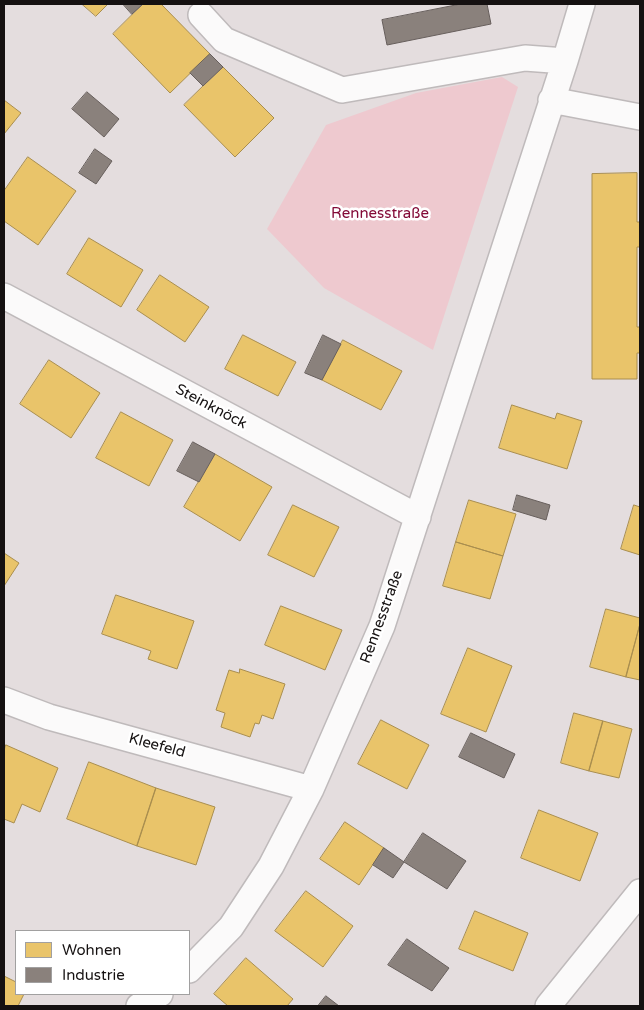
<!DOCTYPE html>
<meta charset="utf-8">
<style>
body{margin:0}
#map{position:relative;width:644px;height:1010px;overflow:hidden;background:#e4ddde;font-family:"Varela Round",sans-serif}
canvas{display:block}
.frame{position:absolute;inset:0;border:5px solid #151111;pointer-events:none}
.legend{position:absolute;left:15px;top:930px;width:175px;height:65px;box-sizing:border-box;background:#fff;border:1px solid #a1a0a0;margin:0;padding:6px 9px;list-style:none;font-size:15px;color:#151111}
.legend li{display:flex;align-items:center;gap:10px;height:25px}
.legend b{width:25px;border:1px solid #a1a0a0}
</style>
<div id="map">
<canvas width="644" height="1010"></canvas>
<div class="frame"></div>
<ul class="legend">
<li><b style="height:14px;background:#e9c46a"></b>Wohnen</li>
<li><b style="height:14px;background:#8a817c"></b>Industrie</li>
</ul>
</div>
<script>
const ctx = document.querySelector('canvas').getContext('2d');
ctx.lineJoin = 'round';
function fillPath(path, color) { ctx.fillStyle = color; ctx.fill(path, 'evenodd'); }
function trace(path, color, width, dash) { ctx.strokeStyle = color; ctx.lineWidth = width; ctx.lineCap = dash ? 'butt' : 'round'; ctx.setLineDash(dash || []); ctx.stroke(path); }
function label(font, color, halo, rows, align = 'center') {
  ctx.font = font + ' "Varela Round",sans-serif'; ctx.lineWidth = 5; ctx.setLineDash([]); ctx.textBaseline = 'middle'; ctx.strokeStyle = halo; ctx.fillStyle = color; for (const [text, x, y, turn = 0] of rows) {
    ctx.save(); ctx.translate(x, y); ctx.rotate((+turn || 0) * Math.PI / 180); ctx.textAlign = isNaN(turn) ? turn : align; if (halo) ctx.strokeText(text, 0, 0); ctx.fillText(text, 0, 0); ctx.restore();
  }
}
fillPath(new Path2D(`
 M 502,77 L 518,87 L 433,350 L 324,288 L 267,229 L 326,125 L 416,93 Z`), '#eec9cf');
const homes = new Path2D(`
 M 82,4 L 108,4 L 96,16 Z
 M 143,4 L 161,4 L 210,54 L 170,93 L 113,34 Z
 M 223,67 L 274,118 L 235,157 L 184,105 Z
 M 4,100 L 21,113 L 4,134 Z
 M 28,157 L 76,191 L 38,245 L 4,221 L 4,191 Z
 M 637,173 L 637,222 L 640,222 L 640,247 L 637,247 L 637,327 L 640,327 L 640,353 L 637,353 L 637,379 L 592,379 L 592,174 Z
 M 89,238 L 143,270 L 121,307 L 67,274 Z
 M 160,275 L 209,307 L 185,342 L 137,310 Z
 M 243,335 L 296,362 L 278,396 L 225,369 Z
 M 343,340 L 402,371 L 381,410 L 322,380 Z
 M 49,360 L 100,393 L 71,438 L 20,404 Z
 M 512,405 L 555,419 L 557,413 L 582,421 L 567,469 L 499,448 Z
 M 121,412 L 173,440 L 149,486 L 96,458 Z
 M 215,454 L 272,487 L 240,541 L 184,507 Z
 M 469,500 L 516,514 L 503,556 L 456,542 Z
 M 293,505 L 339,527 L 314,577 L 268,555 Z
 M 634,505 L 640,507 L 640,555 L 621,549 Z
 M 456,542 L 503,556 L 490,599 L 443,586 Z
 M 4,553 L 19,563 L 4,586 Z
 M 116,595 L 194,621 L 177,669 L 148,659 L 151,651 L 102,634 Z
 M 281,606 L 342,630 L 325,670 L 265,645 Z
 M 606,609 L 640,618 L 640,624 L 626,677 L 590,667 Z
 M 640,624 L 640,680 L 626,677 Z
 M 468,648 L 512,666 L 486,732 L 441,714 Z
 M 240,669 L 285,684 L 273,719 L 262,715 L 259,724 L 255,723 L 250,737 L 221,727 L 225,713 L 216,710 L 229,670 L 239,673 Z
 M 574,713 L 603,721 L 589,771 L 561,763 Z
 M 381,720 L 429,745 L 407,789 L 358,764 Z
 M 603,721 L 632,729 L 619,778 L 589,771 Z
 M 6,745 L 58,768 L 40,812 L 22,804 L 14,823 L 4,819 L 4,751 Z
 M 89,762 L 156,788 L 137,846 L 67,819 Z
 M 156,788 L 215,807 L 196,865 L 137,846 Z
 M 539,810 L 598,833 L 580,881 L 521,858 Z
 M 345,822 L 384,848 L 359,885 L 320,859 Z
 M 306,891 L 353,926 L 323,967 L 275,931 Z
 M 475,911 L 528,933 L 513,971 L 459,949 Z
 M 246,958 L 293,999 L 287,1006 L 228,1006 L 214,994 Z
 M 4,976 L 16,982 L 16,994 L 24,994 L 18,1006 L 4,1006 Z`);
fillPath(homes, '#e9c46a');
trace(homes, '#a98e4f', 1);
const industry = new Path2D(`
 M 123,4 L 143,4 L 132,14 Z
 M 461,4 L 487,4 L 491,24 L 387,45 L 382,20 Z
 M 210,54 L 223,67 L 203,86 L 190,73 Z
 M 87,92 L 119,119 L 104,137 L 72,109 Z
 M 95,149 L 112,161 L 96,184 L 79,173 Z
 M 323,335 L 341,344 L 322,380 L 305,373 Z
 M 193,442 L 215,454 L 199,482 L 177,471 Z
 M 517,495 L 550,505 L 546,520 L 513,510 Z
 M 471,733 L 515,754 L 504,778 L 459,757 Z
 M 423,833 L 466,861 L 447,889 L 404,862 Z
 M 384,848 L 404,862 L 393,878 L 373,865 Z
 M 407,939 L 449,968 L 432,991 L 388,965 Z
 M 326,996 L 339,1006 L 318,1006 Z`);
fillPath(industry, '#8a817c');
trace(industry, '#675f5c', 1);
const street = new Path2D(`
 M 201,15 L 224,40 L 342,90 L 525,58 L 565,61
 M 551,100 L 640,117
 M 4,296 L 418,517
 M 4,700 L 49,717 L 311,789
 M 189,970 L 231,927 L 271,866 L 311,789 L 382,626 L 565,61 L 582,4
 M 139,1006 L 160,994
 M 548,1006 L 640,892`);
trace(street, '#bfbabb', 28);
trace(street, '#fbfafa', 25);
label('15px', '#830a37', '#fff', [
 ["Rennesstraße",380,214]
]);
label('15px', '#151111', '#fff', [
 ["Steinknöck",211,407,28],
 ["Rennesstraße",382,617,-70],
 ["Kleefeld",157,746,15]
]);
</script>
